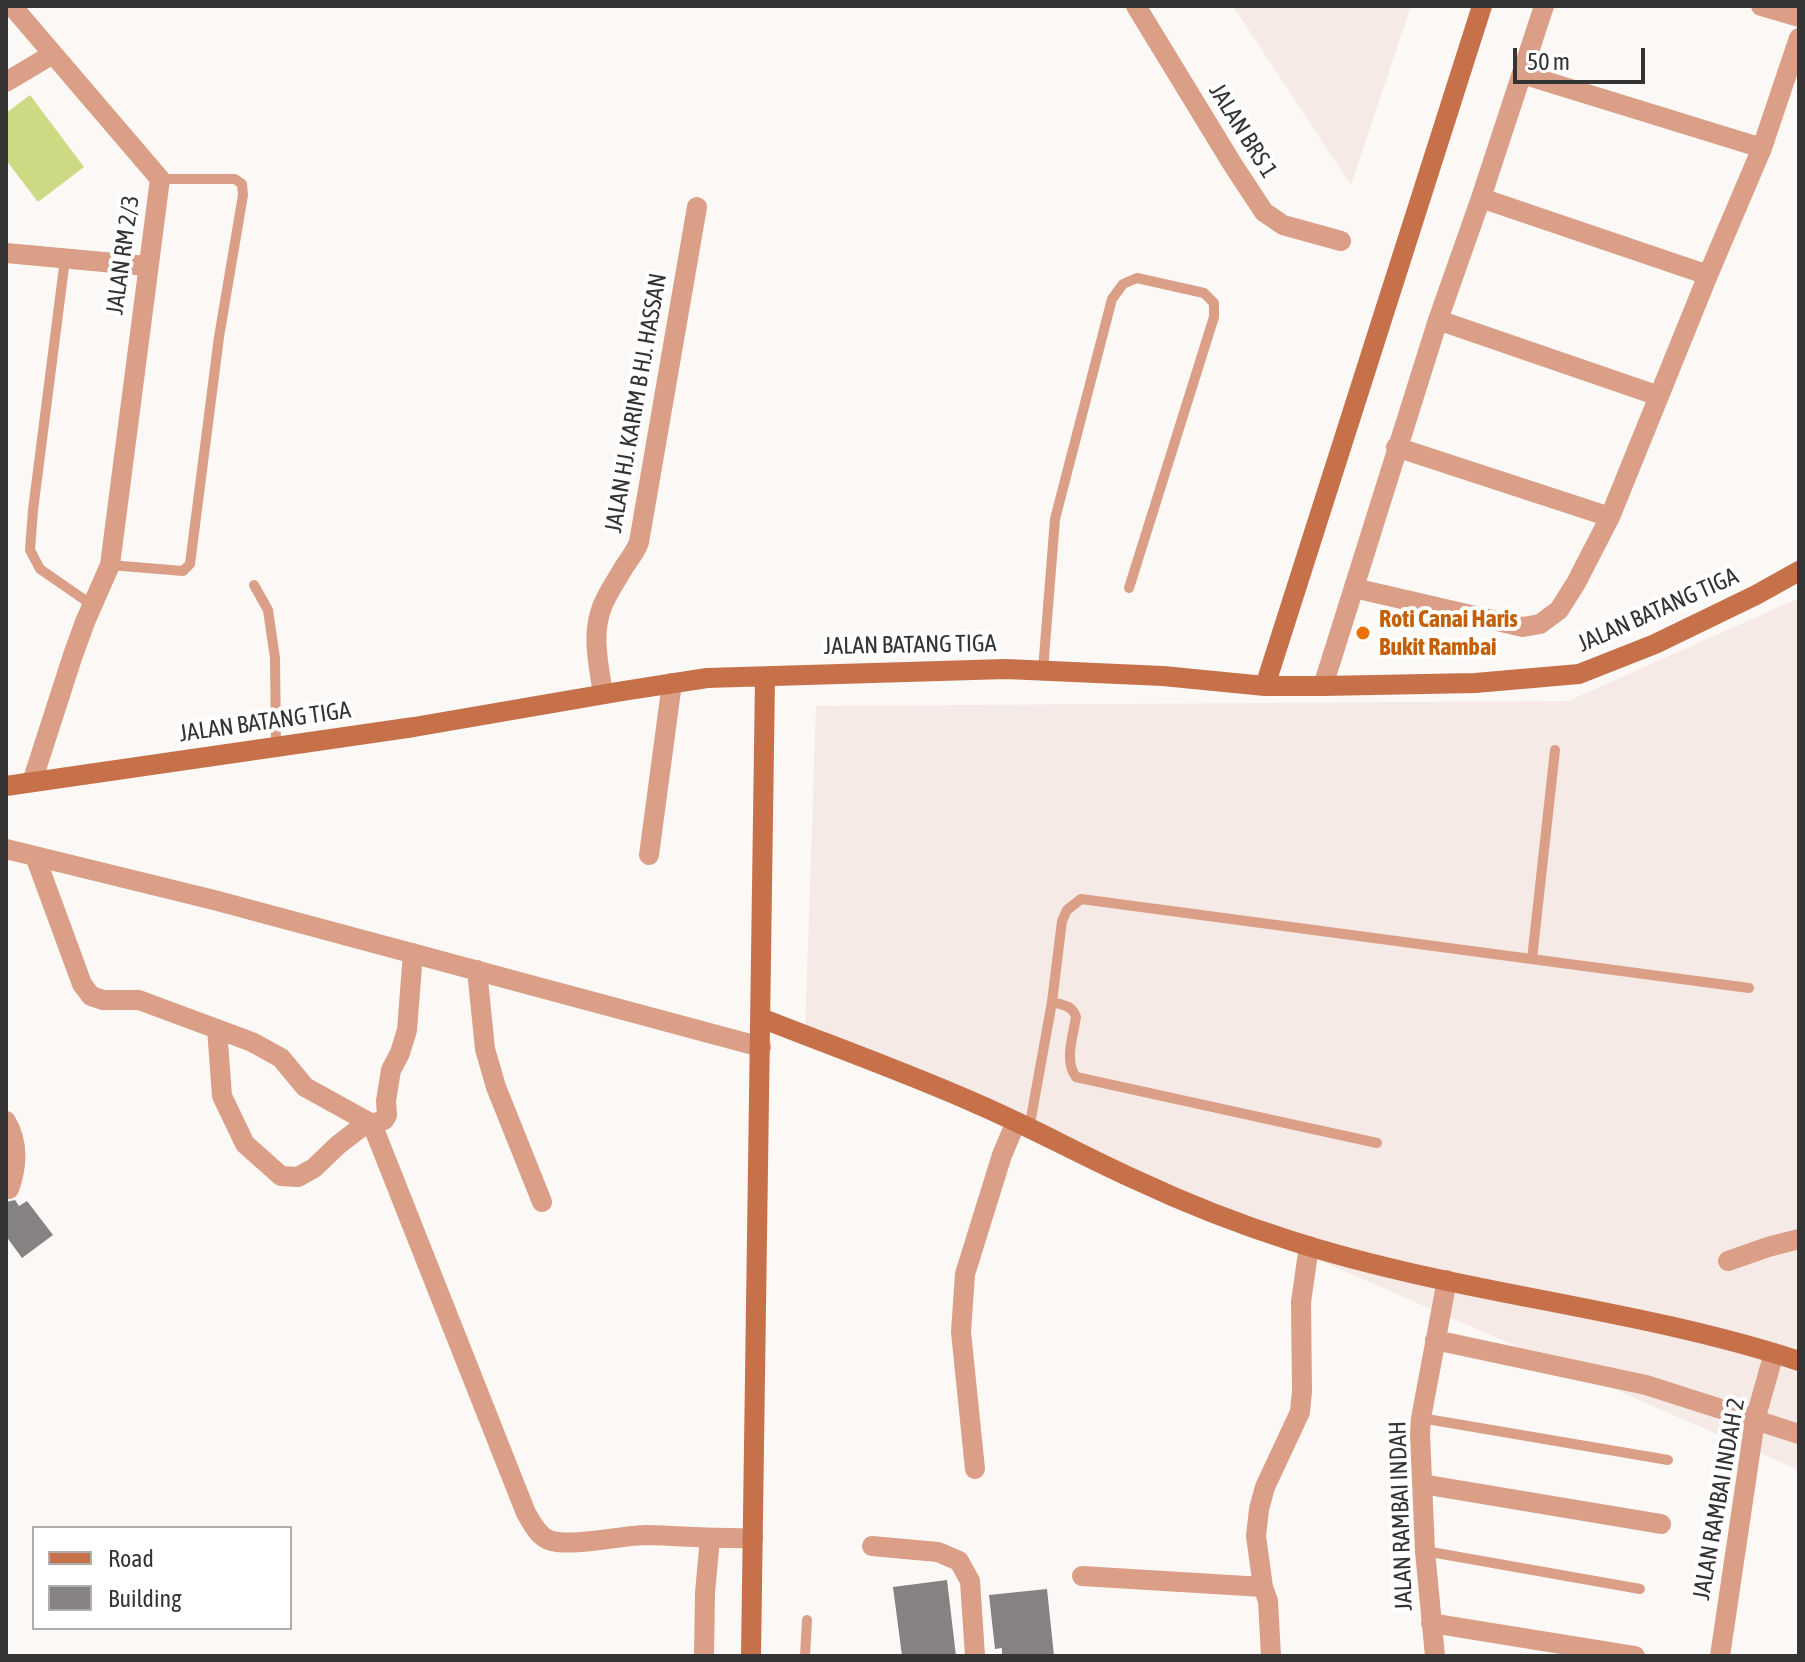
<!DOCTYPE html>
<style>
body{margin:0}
#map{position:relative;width:1805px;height:1662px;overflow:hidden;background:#fbf8f6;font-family:"Asap Condensed",sans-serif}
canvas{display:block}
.frame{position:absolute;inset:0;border:8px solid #353434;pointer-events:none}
.legend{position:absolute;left:32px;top:1526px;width:260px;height:104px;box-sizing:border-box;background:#fff;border:2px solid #aeaeae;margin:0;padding:10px 14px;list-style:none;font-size:24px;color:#353434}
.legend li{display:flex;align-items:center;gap:16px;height:40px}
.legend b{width:40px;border:2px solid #aeaeae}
.scale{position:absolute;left:1513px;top:48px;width:132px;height:36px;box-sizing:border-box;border:4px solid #353434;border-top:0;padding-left:10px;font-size:24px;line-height:28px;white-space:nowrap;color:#353434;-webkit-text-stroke:6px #fff;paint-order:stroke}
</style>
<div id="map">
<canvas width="1805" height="1662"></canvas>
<div class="frame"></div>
<ul class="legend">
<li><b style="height:10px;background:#c7714b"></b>Road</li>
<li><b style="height:22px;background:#868283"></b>Building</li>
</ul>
<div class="scale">50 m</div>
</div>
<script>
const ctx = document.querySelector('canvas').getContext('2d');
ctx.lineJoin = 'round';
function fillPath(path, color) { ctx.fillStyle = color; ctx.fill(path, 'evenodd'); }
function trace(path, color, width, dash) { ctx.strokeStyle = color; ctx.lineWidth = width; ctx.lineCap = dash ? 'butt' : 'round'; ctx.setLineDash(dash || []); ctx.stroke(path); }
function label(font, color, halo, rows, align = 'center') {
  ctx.font = font + ' "Asap Condensed",sans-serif'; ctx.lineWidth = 8; ctx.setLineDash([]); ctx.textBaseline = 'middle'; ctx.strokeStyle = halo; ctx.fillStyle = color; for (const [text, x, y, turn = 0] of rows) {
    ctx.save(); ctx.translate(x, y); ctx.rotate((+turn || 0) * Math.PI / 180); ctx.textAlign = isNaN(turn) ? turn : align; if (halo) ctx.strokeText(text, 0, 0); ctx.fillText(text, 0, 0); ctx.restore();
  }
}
fillPath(new Path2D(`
 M 1233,6 L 1411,6 L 1351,185 Z
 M 1799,598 L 1799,1470 L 805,1035 L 816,706 L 1568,701 Z`), '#f5eae5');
fillPath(new Path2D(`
 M 30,95 L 84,167 L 38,202 L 6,160 L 6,113 Z`), '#ceda83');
fillPath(new Path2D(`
 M 15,1200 L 19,1206 L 27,1201 L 53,1235 L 22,1258 L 6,1236 L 6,1202 Z
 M 947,1580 L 956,1656 L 902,1656 L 893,1587 Z
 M 1047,1589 L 1054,1656 L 1002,1656 L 1002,1648 L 995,1649 L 989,1595 Z`), '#868283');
trace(new Path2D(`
 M 65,259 L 33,510 L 30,550 L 40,569 L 92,605
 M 110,565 L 183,571 L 190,564 L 219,337 L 243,195 L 242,184 L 235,179 L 160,179
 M 254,585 L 268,610 L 275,658 L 276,747
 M 1043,670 L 1055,519 L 1112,299 L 1123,284 L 1137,278 L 1204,293 L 1214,303 L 1214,317 L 1129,588
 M 1532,959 L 1555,750
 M 1052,1002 C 1063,1005 1072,1005 1076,1017 C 1073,1036 1064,1062 1076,1077 L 1377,1143
 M 1029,1129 L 1052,1002 L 1062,921 L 1067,910 L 1081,899 L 1749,988
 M 1421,1418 L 1668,1460
 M 1425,1551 L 1640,1589
 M 805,1656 L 807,1620`), '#da9f86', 10);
trace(new Path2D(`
 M 12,6 L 160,179 L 110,565 L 85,622 L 73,655 L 32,782
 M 1136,6 L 1233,165 L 1264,212 L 1283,225 L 1341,241
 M 1761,6 L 1799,17
 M 1522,74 L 1762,148
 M 6,82 L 53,54
 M 1481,198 L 1708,275
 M 6,253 L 147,266
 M 1438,320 L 1659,396
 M 1396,447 L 1610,517
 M 1354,588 L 1523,627 L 1540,624 L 1559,610 L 1576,583 L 1610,517 L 1708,275 L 1762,148 L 1799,38
 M 1323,686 L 1438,320 L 1481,198 L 1544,6
 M 603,694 C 599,666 591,635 602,607 C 606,596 614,584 620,574 C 626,562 635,554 639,542 L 697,207
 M 6,849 L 214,900 L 761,1047
 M 649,855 L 672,683
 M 35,856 L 82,984 L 91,996 L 103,1000 L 139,1000 L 252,1042 L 281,1058 L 305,1087 L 372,1124 L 526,1513 C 532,1523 538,1536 549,1540 C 571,1548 622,1535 647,1535 C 683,1536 717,1539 753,1538
 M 477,970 L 485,1049 L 496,1087 L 542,1202
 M 217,1029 L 222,1096 L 245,1144 L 281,1176 L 298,1177 L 314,1168 L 338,1145 L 360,1128 L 384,1120 L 387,1115 L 386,1101 L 391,1070 L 400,1053 L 407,1030 L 413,953
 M 6,1121 C 19,1143 17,1167 9,1189
 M 1728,1261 L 1768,1247 L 1799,1239
 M 1435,1340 L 1646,1385 L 1799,1434
 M 975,1469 L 961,1332 L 965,1274 L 1002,1155 L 1016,1122
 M 1422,1484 L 1661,1524
 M 872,1546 L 938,1552 L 959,1561 L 970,1581 L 975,1656
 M 1082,1576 L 1263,1587
 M 1431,1623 L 1635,1656
 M 704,1656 L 705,1593 L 710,1538
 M 1271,1656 L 1268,1601 L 1263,1587 L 1256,1536 L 1259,1509 L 1265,1487 L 1300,1412 L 1302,1391 L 1301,1302 L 1309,1246
 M 1435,1656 L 1425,1551 L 1420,1434 L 1421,1418 L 1447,1280
 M 1720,1656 L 1755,1420 L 1774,1353`), '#da9f86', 20);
trace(new Path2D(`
 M 1265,686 L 1482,6
 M 6,786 L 414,727 L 623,691 L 707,678 L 1006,669 L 1163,676 L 1265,686 L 1323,686 L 1475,683 L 1579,674 L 1655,644 L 1756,595 L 1799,571
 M 761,1018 C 832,1046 905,1072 975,1103 C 1029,1126 1081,1155 1134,1179 C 1185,1203 1238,1224 1292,1241 C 1457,1294 1634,1307 1799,1361
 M 751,1656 L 765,678`), '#c7714b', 20);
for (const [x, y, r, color] of [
 [1363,633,8,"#e8710a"]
]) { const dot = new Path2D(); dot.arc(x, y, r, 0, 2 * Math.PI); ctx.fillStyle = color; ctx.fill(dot); trace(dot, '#fff', 3); }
label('24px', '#353434', '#fff', [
 ["JALAN BRS 1",1243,131,58],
 ["JALAN RM 2/3",123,255,-82],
 ["JALAN HJ. KARIM B HJ. HASSAN",636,403,-80],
 ["JALAN BATANG TIGA",1658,610,-24],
 ["JALAN BATANG TIGA",910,645,-1],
 ["JALAN BATANG TIGA",265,722,-8],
 ["JALAN RAMBAI INDAH 2",1719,1499,-80],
 ["JALAN RAMBAI INDAH",1401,1516,-92]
]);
label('bold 24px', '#c56008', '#fff', [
 ["Roti Canai Haris",1379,619],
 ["Bukit Rambai",1379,647]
], 'left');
</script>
